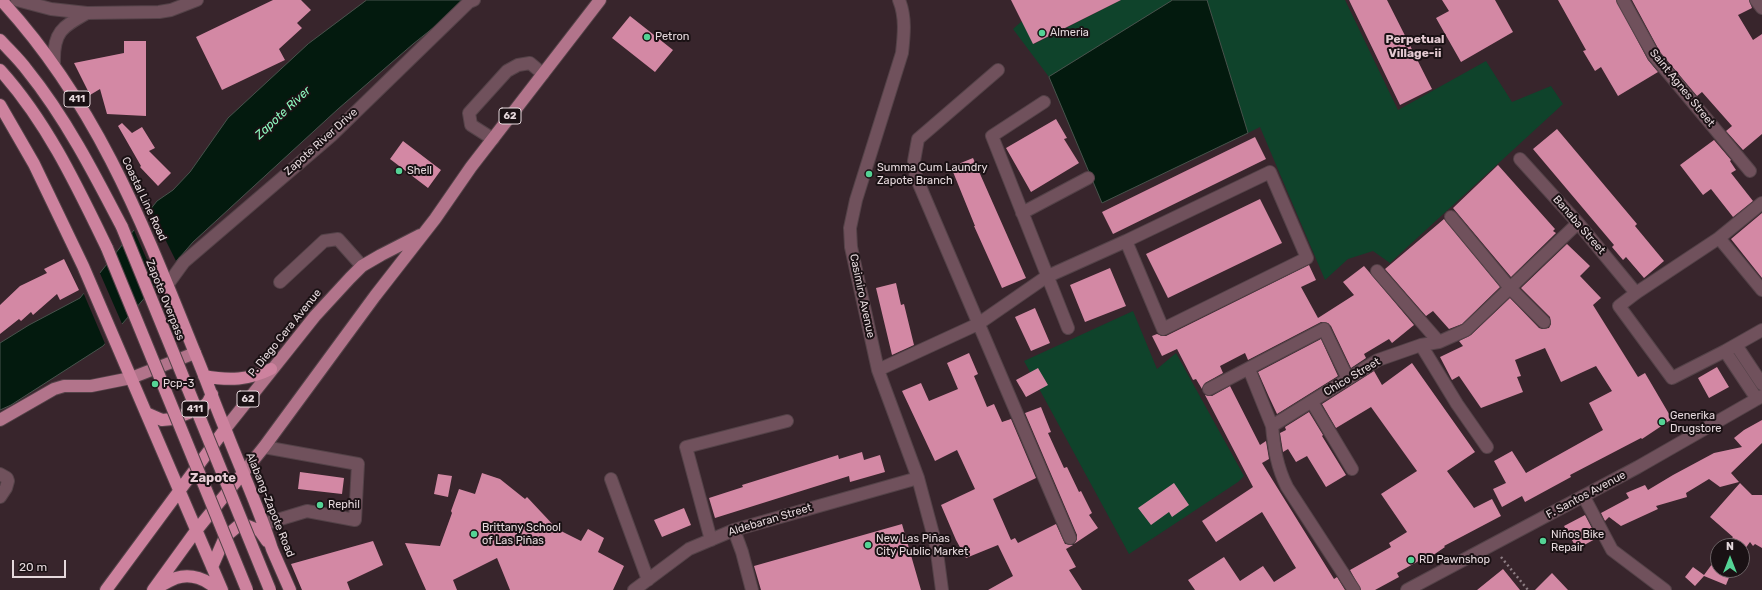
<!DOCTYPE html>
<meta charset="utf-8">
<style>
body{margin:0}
#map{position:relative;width:1762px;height:590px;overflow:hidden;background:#38252c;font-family:Rubik,sans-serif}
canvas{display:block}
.north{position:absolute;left:1710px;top:538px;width:40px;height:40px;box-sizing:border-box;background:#1a1114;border:1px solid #6b6164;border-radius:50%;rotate:0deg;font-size:11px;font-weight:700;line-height:16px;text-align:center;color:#e5d8dc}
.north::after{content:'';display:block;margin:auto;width:14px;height:18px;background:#54d395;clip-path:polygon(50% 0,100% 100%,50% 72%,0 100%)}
.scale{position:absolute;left:12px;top:560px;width:54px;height:18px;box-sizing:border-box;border:2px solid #e5d8dc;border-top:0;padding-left:5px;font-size:12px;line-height:14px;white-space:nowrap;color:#e5d8dc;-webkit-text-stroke:3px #1a1114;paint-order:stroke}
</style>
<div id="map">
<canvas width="1762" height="590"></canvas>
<div class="north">N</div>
<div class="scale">20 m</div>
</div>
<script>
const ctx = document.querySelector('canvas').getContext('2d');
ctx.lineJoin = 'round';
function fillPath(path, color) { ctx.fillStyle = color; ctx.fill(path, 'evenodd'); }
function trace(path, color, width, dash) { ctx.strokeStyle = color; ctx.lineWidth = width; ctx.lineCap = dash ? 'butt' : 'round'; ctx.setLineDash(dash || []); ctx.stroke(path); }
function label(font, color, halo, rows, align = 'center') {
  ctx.font = font + ' Rubik,sans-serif'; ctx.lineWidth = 4; ctx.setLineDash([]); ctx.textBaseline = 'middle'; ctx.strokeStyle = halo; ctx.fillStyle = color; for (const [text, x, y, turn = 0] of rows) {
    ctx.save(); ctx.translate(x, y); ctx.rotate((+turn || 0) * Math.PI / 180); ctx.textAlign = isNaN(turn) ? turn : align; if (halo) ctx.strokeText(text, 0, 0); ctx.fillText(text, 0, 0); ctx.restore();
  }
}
fillPath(new Path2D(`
 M 1121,0 L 1173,0 L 1049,77 L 1013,29 L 1022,21 L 1034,44 Z
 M 1207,0 L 1345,0 L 1398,110 L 1486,61 L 1512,102 L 1551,86 L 1563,104 L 1390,263 L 1373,251 L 1348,259 L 1325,280 L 1260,127 L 1248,133 Z
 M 1133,311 L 1157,369 L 1176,353 L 1244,476 L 1238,482 L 1129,554 L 1024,361 Z`), '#0f432b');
const water = new Path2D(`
 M 367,0 L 468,0 L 413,44 L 338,109 L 193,242 L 103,346 L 11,405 L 0,410 L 0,343 L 29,325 L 80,298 L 157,201 L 173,190 L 190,172 L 228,118 L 308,44 Z
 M 1173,0 L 1207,0 L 1248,133 L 1102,203 L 1049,77 Z`);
fillPath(water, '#031a0e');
trace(water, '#47534c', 1);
fillPath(new Path2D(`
 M 149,207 L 177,263 L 158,285 L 133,228 Z
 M 99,271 L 123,326 L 106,346 L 83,292 Z`), '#38252c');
fillPath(new Path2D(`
 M 273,0 L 301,0 L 311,10 L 297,23 L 302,28 L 279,49 L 285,60 L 222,90 L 196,37 Z
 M 1011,0 L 1121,0 L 1033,44 Z
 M 1349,0 L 1387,0 L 1432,89 L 1400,105 Z
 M 1442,0 L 1495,0 L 1513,32 L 1461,62 L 1436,18 L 1449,11 Z
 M 1558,0 L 1616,0 L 1648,60 L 1658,72 L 1618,96 L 1601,67 L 1595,71 L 1583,51 L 1586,50 Z
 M 1632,0 L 1749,0 L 1752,8 L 1738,15 L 1753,40 L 1762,34 L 1762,134 L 1743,150 L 1726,131 L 1732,126 L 1702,92 L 1697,96 L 1660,52 Z
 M 630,16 L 673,50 L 655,72 L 612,38 Z
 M 124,41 L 146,41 L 146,116 L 107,114 L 100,89 L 90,95 L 74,63 L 124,53 Z
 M 1056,119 L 1067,138 L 1064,139 L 1079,163 L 1031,192 L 1006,148 Z
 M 122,123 L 132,133 L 142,127 L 155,148 L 149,151 L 171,173 L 158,186 L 140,167 L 141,166 L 118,126 Z
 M 1557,129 L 1637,224 L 1635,226 L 1664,261 L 1644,278 L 1626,257 L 1623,260 L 1612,247 L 1614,245 L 1533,149 Z
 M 1255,137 L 1266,159 L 1113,234 L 1102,212 Z
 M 1714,140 L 1731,160 L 1730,161 L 1736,170 L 1731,173 L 1753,201 L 1733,217 L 1711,189 L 1703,195 L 1680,165 Z
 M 403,141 L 441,170 L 428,188 L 390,159 Z
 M 973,158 L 1026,278 L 1002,288 L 974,226 L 975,226 L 951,167 Z
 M 1498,165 L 1555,229 L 1553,231 L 1556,233 L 1511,277 L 1453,208 Z
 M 1260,199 L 1282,243 L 1168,298 L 1146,254 Z
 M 1762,213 L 1762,278 L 1731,239 Z
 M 1444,219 L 1500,287 L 1462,324 L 1449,329 L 1433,311 L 1426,316 L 1385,269 Z
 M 1567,244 L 1590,266 L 1580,276 L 1601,298 L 1593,305 L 1638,377 L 1645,373 L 1672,419 L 1642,439 L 1641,438 L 1570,475 L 1571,477 L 1525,502 L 1522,496 L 1502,507 L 1493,489 L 1506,483 L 1494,461 L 1512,451 L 1526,473 L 1603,430 L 1589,403 L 1612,391 L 1596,366 L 1561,382 L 1545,348 L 1515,360 L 1521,376 L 1517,377 L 1523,392 L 1481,408 L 1459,376 L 1452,380 L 1440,357 L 1463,346 L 1459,341 L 1471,335 L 1510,298 L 1539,328 L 1542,329 L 1549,328 L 1551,324 L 1550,317 L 1521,288 Z
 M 64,259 L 79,290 L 60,300 L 57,294 L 33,315 L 31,312 L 21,321 L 19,319 L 0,334 L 0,305 L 20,286 L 47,273 L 44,269 Z
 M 1309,265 L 1316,280 L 1301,287 L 1318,318 L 1354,295 L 1343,282 L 1364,266 L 1414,325 L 1392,343 L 1389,339 L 1364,354 L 1366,358 L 1351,368 L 1331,326 L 1328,323 L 1321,322 L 1248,360 L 1245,353 L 1220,366 L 1223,373 L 1205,383 L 1202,389 L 1196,379 L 1193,380 L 1177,349 L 1162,356 L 1152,336 L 1157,334 L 1162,336 L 1166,336 Z
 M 1110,268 L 1126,306 L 1085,322 L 1070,285 Z
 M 896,283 L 901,305 L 904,304 L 914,345 L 892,355 L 876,288 Z
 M 1035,308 L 1050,343 L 1031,351 L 1015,317 Z
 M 1321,339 L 1338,376 L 1277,414 L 1269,397 L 1258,372 Z
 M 969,353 L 978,374 L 974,376 L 987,407 L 994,404 L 1002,422 L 1011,419 L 1036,478 L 993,499 L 1011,540 L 1015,538 L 1018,543 L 1056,524 L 1065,544 L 1073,545 L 1066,549 L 1076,567 L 1069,570 L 1082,590 L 988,590 L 1013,576 L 998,545 L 966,558 L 956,540 L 941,505 L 975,489 L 957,450 L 935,461 L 902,391 L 921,383 L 929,401 L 958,389 L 947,363 Z
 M 1412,363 L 1475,452 L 1447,471 L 1474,508 L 1492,499 L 1501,516 L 1444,546 L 1445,547 L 1426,560 L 1424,558 L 1397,573 L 1399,577 L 1375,590 L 1361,590 L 1350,570 L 1391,547 L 1389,543 L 1407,532 L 1381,494 L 1417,471 L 1371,407 L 1336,428 L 1322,404 L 1374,371 L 1382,385 Z
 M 1717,367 L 1729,387 L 1709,398 L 1698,378 Z
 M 1038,368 L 1048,385 L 1026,397 L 1016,380 Z
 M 1230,386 L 1260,445 L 1266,441 L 1269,459 L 1262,463 L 1334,579 L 1337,577 L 1345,590 L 1195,590 L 1188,580 L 1224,557 L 1240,581 L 1263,566 L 1274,582 L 1296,568 L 1262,512 L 1216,542 L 1202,521 L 1253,487 L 1205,395 L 1212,396 Z
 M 1041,407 L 1051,432 L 1048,433 L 1064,468 L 1067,467 L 1079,492 L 1081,491 L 1092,513 L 1089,515 L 1098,528 L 1074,544 L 1077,539 L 1077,535 L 1025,413 Z
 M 1309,412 L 1323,435 L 1322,436 L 1346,475 L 1326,487 L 1307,456 L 1296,462 L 1288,449 L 1283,452 L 1280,433 L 1286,430 L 1285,427 Z
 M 1762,420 L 1762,443 L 1731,473 L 1739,482 L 1720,487 L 1709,479 L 1686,493 L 1687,497 L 1656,506 L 1658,509 L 1621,526 L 1609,517 L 1605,521 L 1601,513 L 1629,498 L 1626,493 L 1645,485 L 1648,490 L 1673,475 L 1714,453 L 1742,447 L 1734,438 L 1744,430 Z
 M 862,452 L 864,460 L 880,455 L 885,472 L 850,482 L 849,476 L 715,518 L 709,498 L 743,487 L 742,485 L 838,455 L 839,459 Z
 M 300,472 L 344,478 L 342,494 L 298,489 Z
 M 482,473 L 500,479 L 525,499 L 527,497 L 557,529 L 581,541 L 588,529 L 604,538 L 598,552 L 624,566 L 613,590 L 510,590 L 497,558 L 453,580 L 457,590 L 426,590 L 405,543 L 440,546 L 452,513 L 451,511 L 459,489 L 475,494 Z
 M 438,474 L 452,476 L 448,497 L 434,494 Z
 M 1174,483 L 1189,505 L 1172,517 L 1169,512 L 1151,525 L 1138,508 Z
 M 1740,483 L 1752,495 L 1762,495 L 1762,548 L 1755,544 L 1753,546 L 1750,542 L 1742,553 L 1742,546 L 1726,546 L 1733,537 L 1710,517 Z
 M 684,508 L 691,525 L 662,537 L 654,520 Z
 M 1585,515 L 1597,538 L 1577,549 L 1564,526 Z
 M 902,524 L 921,590 L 761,590 L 754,566 Z
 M 373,541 L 383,565 L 347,582 L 350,590 L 302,590 L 291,564 Z
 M 1718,556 L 1718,570 L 1732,570 L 1726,585 L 1704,576 L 1695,586 L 1685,577 L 1693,567 L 1704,575 Z
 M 1503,569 L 1520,590 L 1477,590 Z
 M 1552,573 L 1568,590 L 1535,590 Z`), '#d388a4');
const minor = new Path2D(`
 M 17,0 L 51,9 L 87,13 L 159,12 L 171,10 L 197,0
 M 899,0 C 906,17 904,35 902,53 L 856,200 L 850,228 L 851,247 L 878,370 L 918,478 L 936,545 L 942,590
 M 1623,0 L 1654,56 L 1750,171
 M 1756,0 L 1762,8
 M 54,63 C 53,32 62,27 87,13
 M 998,70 L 918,139 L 914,161 L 916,177 L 1070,538
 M 1044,102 L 992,136 L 1068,328
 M 493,139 L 471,125 L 469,113 L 507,71 L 518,65 L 530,63 L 543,74
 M 1520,159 L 1578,223 L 1636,293
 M 1762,203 L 1719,238 L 1636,293 L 1619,306 L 1672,378 L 1725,351 L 1762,330
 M 1022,213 L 1088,178
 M 1451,217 L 1510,288 L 1544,322
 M 1719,238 L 1762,290
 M 1377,271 L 1439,342
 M 280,282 L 324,241 L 338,239 L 362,266
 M 168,284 L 184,262 L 331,136 L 469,2 L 474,0
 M 1421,345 L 1457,404 L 1487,447
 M 1736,345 L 1762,384
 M 1725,351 L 1757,399
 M 1249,369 L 1272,426
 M 878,370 L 978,324 L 1046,277 L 1126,241 L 1270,172 L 1307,258 L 1163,329 L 1126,241
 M 1209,389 L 1324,329 L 1348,379
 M 1312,402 L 1352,469
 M 0,474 L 7,478 L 8,481 L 6,488 L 0,497
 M 611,479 L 648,580
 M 1584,497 L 1612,550 L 1665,590
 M 264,524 L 307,511 L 355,520 L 358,464 L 264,447
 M 734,530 L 742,552 L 752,590
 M 711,540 L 686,447 L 787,421
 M 634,590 L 689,549 L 734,530 L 918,478
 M 1354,590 L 1287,487 C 1277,467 1274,448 1272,426 L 1378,360 L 1421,345 L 1439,342 L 1466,330 L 1578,223
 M 1407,590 L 1638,467 L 1762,396`);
const major = new Path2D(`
 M 0,420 L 54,389 L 64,386 L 91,386 L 131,378 L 195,353
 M 225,429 L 315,316 L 350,278 L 362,266 L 381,255 L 420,235
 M 243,473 L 264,447 L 375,296 L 435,219 L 471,167 L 600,0`);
const highway = new Path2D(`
 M 1,0 C 97,104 143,224 195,353 C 206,379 215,405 226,431 C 241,470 259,508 272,549 L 290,590
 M 0,40 C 9,50 19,59 27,70 C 65,117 94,173 122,227
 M 0,70 C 47,122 77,186 107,248
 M 0,105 L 34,164 L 83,266 L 222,590
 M 204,376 C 229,381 249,380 271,369
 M 146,413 L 162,420 L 173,419 L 202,408 L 208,402 L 212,394
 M 212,567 L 225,537 L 238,526 L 248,526 L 260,531 L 267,541
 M 156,588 C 163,585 170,580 176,578 C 191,573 207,579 217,590
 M 106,590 L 225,429
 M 153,590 L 195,532 L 243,473`);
trace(minor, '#544248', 14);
trace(major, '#544248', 14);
trace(highway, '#544248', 14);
trace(new Path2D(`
 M 1501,557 L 1528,590`), '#8d7d83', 2.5, [2, 3]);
trace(minor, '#70515c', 12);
trace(major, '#b2748b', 12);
trace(highway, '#cd829e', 12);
const highwayBridge = new Path2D(`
 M 122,227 L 270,590
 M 107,248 L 247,590`);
trace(highwayBridge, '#544248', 14, []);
trace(highwayBridge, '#cd829e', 12);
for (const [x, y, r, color] of [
 [1042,33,4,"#54d395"],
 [647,37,4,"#54d395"],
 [399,171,4,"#54d395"],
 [869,174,4,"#54d395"],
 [155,384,4,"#54d395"],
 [1662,422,4,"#54d395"],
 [320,505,4,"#54d395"],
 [474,534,4,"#54d395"],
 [1543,541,4,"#54d395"],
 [868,545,4,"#54d395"],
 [1411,560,4,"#54d395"]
]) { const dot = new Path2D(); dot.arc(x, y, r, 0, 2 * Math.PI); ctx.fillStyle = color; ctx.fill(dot); trace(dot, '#1a1114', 1.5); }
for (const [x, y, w] of [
 [77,99,26],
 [510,116,22],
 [248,399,22],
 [195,409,26]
]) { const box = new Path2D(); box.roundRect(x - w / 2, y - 8, w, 16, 3); ctx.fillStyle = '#1a1114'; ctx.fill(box); trace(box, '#e5d8dc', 1); }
label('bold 10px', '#e5d8dc', null, [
 ["411",77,99],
 ["62",510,116],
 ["62",248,399],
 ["411",195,409]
]);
label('11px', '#e5d8dc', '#1a1114', [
 ["Almeria",1050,33],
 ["Petron",655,37],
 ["Summa Cum Laundry",877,168],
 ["Zapote Branch",877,181],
 ["Shell",407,171],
 ["Pcp-3",163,384],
 ["Generika",1670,416],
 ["Drugstore",1670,429],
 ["Rephil",328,505],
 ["Brittany School",482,528],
 ["of Las Piñas",482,541],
 ["Niños Bike",1551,535],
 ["Repair",1551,548],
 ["New Las Piñas",876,539],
 ["City Public Market",876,552],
 ["RD Pawnshop",1419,560]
], 'left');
label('11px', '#e5d8dc', '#1a1114', [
 ["Saint Agnes Street",1682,88,51],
 ["Zapote River Drive",321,142,-42],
 ["Coastal Line Road",144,199,65],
 ["Banaba Street",1579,225,49],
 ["Casimiro Avenue",862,296,78],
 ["Zapote Overpass",165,300,68],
 ["P. Diego Cera Avenue",285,333,-51],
 ["Chico Street",1352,377,-31],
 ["F. Santos Avenue",1586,495,-28],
 ["Alabang-Zapote Road",270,505,68],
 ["Aldebaran Street",770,520,-17]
]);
label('bold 12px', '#e5cbd3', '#1a1114', [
 ["Perpetual",1415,40],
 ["Village-ii",1415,54]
]);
label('italic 12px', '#8ffac0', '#1a1114', [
 ["Zapote River",283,113,-43]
]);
label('bold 13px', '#e5cbd3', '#1a1114', [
 ["Zapote",213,478]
]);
</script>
